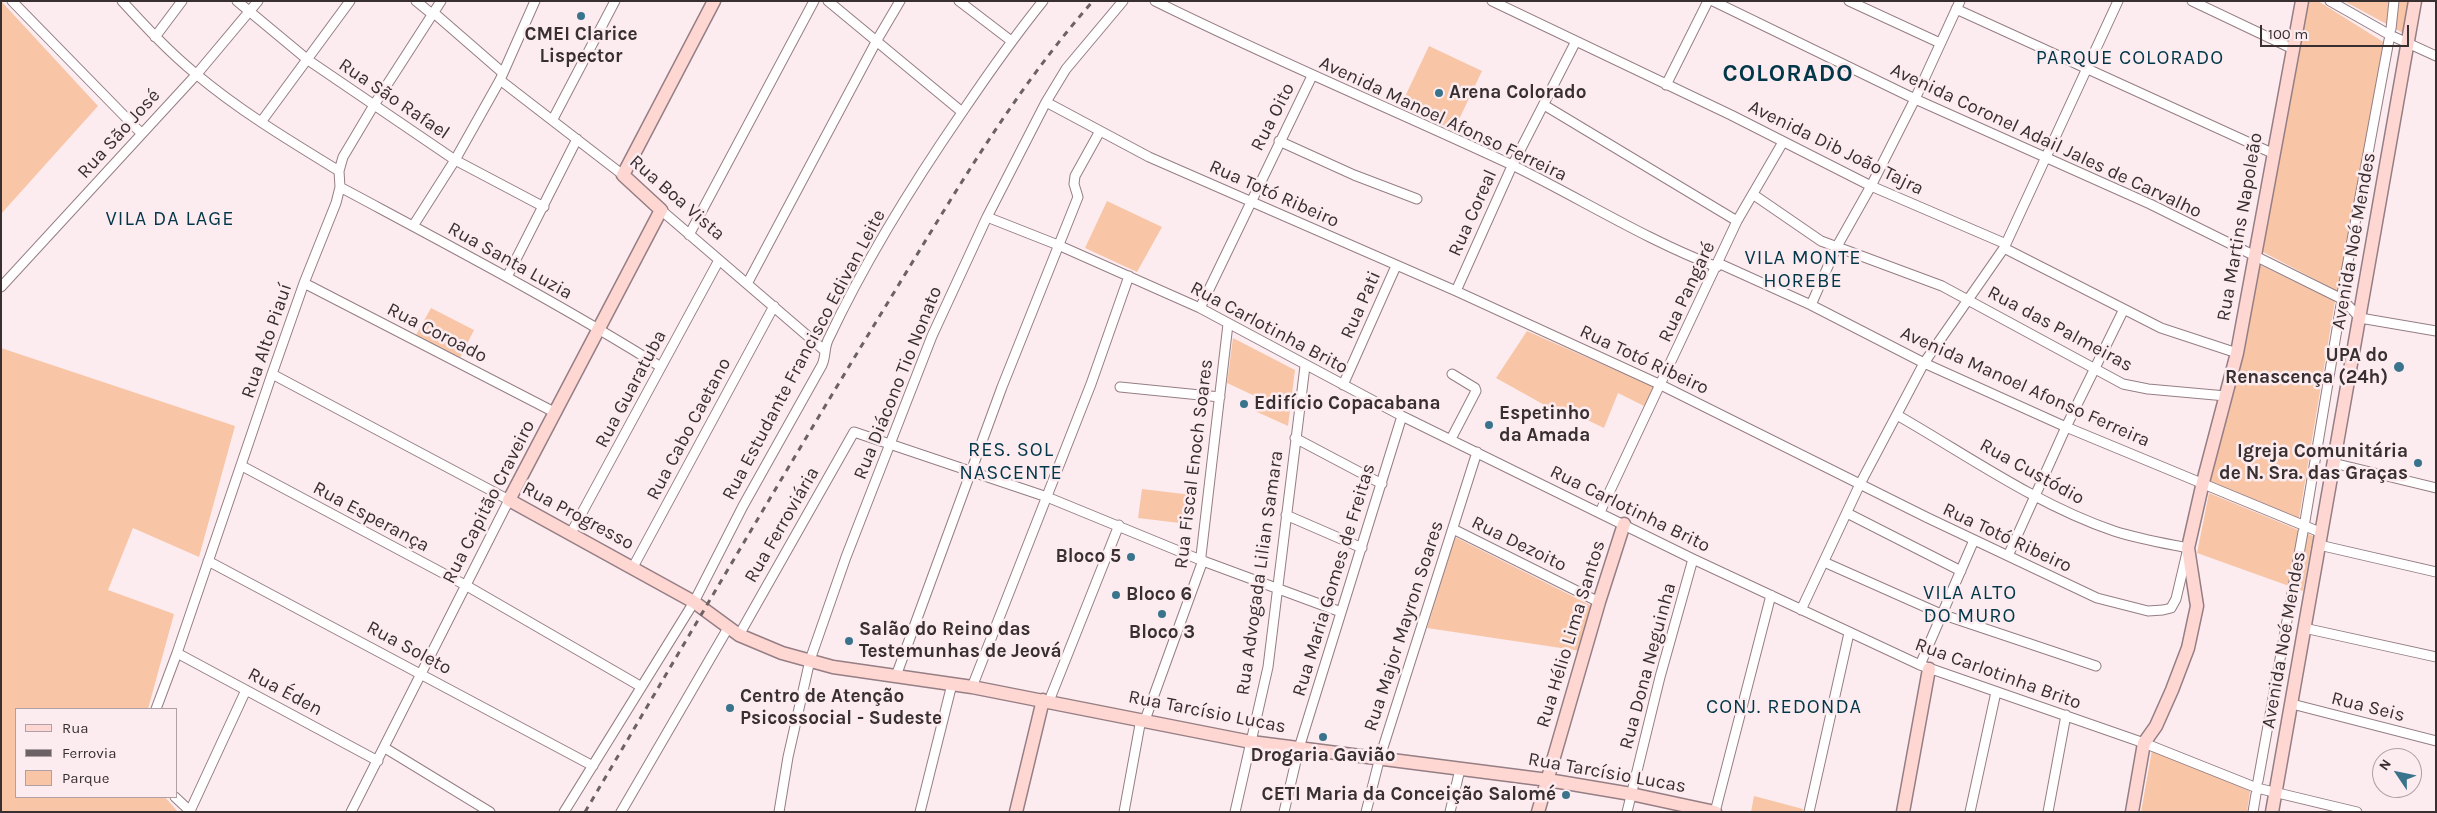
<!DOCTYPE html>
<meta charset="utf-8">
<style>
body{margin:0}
#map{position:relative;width:2437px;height:813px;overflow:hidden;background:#fcecf0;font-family:Karla,sans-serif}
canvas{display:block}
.frame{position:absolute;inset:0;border:2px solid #382f31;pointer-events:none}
.legend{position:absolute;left:15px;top:708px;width:162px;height:90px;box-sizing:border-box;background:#fcecf0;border:1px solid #aea0a4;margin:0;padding:6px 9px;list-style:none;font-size:15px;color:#382f31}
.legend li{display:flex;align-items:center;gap:10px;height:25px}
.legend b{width:25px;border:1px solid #aea0a4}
.north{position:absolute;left:2372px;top:748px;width:50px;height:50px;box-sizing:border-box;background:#fcecf0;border:1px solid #aea0a4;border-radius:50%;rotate:304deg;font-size:14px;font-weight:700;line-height:20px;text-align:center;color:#382f31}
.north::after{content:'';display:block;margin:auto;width:18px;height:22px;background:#39748c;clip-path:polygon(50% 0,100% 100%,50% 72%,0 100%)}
.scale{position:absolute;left:2260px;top:25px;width:149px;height:22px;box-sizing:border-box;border:2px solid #382f31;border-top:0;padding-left:6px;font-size:15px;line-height:18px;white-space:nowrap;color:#382f31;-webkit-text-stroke:4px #fcecf0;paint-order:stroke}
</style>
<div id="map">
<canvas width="2437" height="813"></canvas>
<div class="frame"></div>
<ul class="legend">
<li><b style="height:6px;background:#fed6d2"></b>Rua</li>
<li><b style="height:6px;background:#6c6164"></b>Ferrovia</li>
<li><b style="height:14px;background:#f8c6a6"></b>Parque</li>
</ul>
<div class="north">N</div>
<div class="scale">100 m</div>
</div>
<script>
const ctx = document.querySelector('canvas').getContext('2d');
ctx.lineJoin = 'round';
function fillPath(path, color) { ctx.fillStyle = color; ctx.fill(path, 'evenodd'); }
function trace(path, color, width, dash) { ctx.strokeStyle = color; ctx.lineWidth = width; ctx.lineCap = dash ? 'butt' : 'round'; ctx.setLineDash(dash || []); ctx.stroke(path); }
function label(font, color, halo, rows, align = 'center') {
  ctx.font = font + ' Karla,sans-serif'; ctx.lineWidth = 5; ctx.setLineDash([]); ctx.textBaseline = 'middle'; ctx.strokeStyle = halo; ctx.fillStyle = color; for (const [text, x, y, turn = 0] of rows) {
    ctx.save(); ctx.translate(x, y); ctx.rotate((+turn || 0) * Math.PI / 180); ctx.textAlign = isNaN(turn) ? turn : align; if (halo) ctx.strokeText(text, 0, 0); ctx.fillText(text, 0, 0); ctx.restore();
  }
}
fillPath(new Path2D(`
 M 1,1 L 98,106 L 1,214 Z
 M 2308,1 L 2318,1 L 2385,43 L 2339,292 L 2261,251 Z
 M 2344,1 L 2408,1 L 2403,33 Z
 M 1429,46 L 1482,71 L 1454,130 L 1400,107 Z
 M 1107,201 L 1162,227 L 1137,272 L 1085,248 Z
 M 2260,265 L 2335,301 L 2299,518 L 2210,481 L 2234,392 Z
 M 431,308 L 474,330 L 460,358 L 416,335 Z
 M 1527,331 L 1654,387 L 1644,406 L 1618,393 L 1604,428 L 1560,407 L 1557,412 L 1496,378 Z
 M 1233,338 L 1295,370 L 1288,426 L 1255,411 L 1257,397 L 1227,383 Z
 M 1,348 L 235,426 L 199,557 L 133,528 L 108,590 L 174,614 L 148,709 L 16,709 L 16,797 L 165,797 L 178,812 L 1,812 Z
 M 1142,489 L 1192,495 L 1188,524 L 1138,518 Z
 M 2209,493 L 2313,536 L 2303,591 L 2197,553 Z
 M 1455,537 L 1594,607 L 1581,651 L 1427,628 Z
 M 2152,750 L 2250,791 L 2247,812 L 2141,812 Z
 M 1754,796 L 1803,809 L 1802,812 L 1751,812 Z`), '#f8c6a6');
const street = new Path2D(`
 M 12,1 L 141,133
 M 122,1 C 145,26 169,52 196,74 C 240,111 290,141 339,171
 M 237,1 L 308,60 L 455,160 L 544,207
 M 416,1 L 432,14
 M 828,1 L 962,112
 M 959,1 L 1010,40
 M 1155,1 C 1272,59 1392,109 1510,164 C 1580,198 1644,239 1717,267
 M 1492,1 L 1731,115 L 1871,186 L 2006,244
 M 1713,1 L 1915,99 L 2150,204 L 2342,299 L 2360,318 L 2436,331
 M 1849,1 L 1940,43
 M 2192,1 L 2293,49
 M 2330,1 L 2390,35 L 2436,56
 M 1956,9 L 2272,153
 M 434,13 L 503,73
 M 2391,29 L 2394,1
 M 155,37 L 182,1
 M 500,80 L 623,175
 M 1666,85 L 1708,1
 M 1046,102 L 1149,157 L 1456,291 L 1661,385 L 1928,518 L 2097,598 L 2148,611 L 2163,610 L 2171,608 L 2176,599 L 2188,548 C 2163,543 2139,539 2114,531 C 2037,505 1967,455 1897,415
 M 1544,105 L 1737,221
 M 553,119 L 615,1
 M 261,122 L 350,1
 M 1279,141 L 1354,175 L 1417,199
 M 340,187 C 448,245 557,302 661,367
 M 1754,195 L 1821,241 L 1942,286 L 2123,384 L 2148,389 L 2226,396
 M 661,210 L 824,350
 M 987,217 L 1058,245 L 1200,308 L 1402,416 L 1693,559 L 1920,665 L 2144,743 L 2257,788 L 2357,812
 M 413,226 L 455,160 L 500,80 L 535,1
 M 689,235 L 814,1
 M 2004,248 L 2161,328 L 2237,353
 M 1718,263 L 1811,305 L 1924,363 L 2066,427 L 2322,533
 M 507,277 L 577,139
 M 304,283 L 556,413
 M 747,284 L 877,40 L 900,1
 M 1,287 L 196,75 L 258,1
 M 1456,291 L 1512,166 L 1575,43
 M 2342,294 L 2389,40
 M 1811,305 L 1836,248 L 1871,186 L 1915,99 L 1960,1
 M 1200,308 L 1312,76
 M 272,374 L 509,500 L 351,812
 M 1343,385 L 1396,266
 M 1120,387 L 1220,397
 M 1295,438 L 1382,484
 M 1451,439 L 1476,391 L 1475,388 L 1452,374
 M 2333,463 L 2436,488
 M 242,466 L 467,586 L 640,686
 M 1600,512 L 1737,221 L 1783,142
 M 1847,513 L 1961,571
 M 1286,515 L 1362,548
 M 2305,521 L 2341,305
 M 1453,529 L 1599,602
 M 571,533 L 719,260
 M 2319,545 L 2436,572
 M 2008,556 L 2066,427 L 2124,309
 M 208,561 L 593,766
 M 1824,562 L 1941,614 L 2096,666
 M 633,567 L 774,306
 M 1801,610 L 1860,484 L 1924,363 L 2004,248 L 2118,1
 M 2304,628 L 2436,657
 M 739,635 L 854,432 L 1047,497 L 1203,561 L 1341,612
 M 177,653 L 378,761
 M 1920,665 L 1974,540
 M 896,676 L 1002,387 L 1078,197 L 1074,184 L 1075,176 L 1100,131
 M 972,687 L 1091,384 L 1129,276
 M 1049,701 L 1119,525
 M 2292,704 L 2436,741
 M 156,709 L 177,653 L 272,374 L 304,283 L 336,203 L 340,187 L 339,171 L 343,157 L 374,105 L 441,1
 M 1145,720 L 1202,563 L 1201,556 L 1228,324
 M 385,748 L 490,812
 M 2258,781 L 2303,532
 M 175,797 L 191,812
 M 190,811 L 246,690
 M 564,812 L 694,602 L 743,506 L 822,365 C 826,356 824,349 828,340 C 866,259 912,185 963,111 C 988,74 1014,37 1043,1
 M 621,812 L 728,628
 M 779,812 L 788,757 L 810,660 L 846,557 L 932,336 L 987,217 L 1046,102 L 1066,69 L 1123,1
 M 920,812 L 952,684
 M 1124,812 L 1141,719
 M 1235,812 L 1268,667 L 1305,366
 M 1284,812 L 1299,748 L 1402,416
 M 1366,812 L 1380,757 L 1477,452
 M 1450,812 L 1460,769
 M 1627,812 L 1660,677 L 1693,559
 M 1715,812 L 1771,595
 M 1809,812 L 1849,633
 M 1970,812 L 1996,692
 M 2048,812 L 2066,715
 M 2253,812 L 2256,794`);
const secondary = new Path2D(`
 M 714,1 L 623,175 L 661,210 L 509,500 L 694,602 L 739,635 L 782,653 L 833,667 L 972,687 L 1251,742 L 1548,780 L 1631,794 L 1715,812
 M 1016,812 L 1043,700
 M 1538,812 L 1599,602 L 1624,524
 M 1903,812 L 1929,669
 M 2132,812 L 2144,743 L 2156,726 L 2172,690 L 2188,648 L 2197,606 L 2188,548 L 2203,482 L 2237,353 L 2302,1
 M 2272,812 L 2415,1`);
trace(street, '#957e84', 11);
trace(secondary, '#957e84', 15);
trace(street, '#fff', 9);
trace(secondary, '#fed6d2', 12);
trace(new Path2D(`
 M 585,812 C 686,641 786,469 890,299 C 953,196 1013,92 1093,1`), '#6c6164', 3, [6, 6]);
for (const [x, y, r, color] of [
 [581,16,5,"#39748c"],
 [1439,93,5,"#39748c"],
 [2399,367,6,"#39748c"],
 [1244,404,5,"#39748c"],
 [1489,425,5,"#39748c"],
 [2418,463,5,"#39748c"],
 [1131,557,5,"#39748c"],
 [1116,595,5,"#39748c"],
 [1162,614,5,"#39748c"],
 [849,641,5,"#39748c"],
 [730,708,5,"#39748c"],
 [1323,737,5,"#39748c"],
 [1566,795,5,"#39748c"]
]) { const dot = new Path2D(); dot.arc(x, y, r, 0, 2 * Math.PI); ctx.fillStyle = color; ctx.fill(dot); trace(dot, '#fcecf0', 2); }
label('bold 19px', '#382f31', '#fcecf0', [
 ["CMEI Clarice",581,35,"center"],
 ["Lispector",581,57,"center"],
 ["Arena Colorado",1449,93],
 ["UPA do",2388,356,"right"],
 ["Renascença (24h)",2388,378,"right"],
 ["Edifício Copacabana",1254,404],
 ["Espetinho",1499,414],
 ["da Amada",1499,436],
 ["Igreja Comunitária",2408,452,"right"],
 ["de N. Sra. das Graças",2408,474,"right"],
 ["Bloco 5",1121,557,"right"],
 ["Bloco 6",1126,595],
 ["Salão do Reino das",859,630],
 ["Testemunhas de Jeová",859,652],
 ["Bloco 3",1162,633,"center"],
 ["Centro de Atenção",740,697],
 ["Psicossocial - Sudeste",740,719],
 ["Drogaria Gavião",1323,756,"center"],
 ["CETI Maria da Conceição Salomé",1556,795,"right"]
], 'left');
label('19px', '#382f31', '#fcecf0', [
 ["Rua São Rafael",394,99,34],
 ["Rua Oito",1273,117,-63],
 ["Avenida Manoel Afonso Ferreira",1443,119,25],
 ["Rua São José",119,134,-48],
 ["Avenida Coronel Adail Jales de Carvalho",2046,141,25],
 ["Avenida Dib João Tajra",1836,148,26],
 ["Rua Totó Ribeiro",1274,194,24],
 ["Rua Boa Vista",677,198,41],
 ["Rua Coreal",1473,213,-66],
 ["Rua Martins Napoleão",2240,227,-80],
 ["Avenida Noé Mendes",2354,241,-80],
 ["Rua Santa Luzia",510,261,29],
 ["Rua Pangaré",1687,292,-65],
 ["Rua Pati",1361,305,-66],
 ["Rua Carlotinha Brito",1269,328,28],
 ["Rua das Palmeiras",2060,329,28],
 ["Rua Coroado",437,333,27],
 ["Rua Alto Piauí",267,341,-71],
 ["Rua Estudante Francisco Edivan Leite",804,355,-62],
 ["Rua Totó Ribeiro",1644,360,25],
 ["Rua Diácono Tio Nonato",898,383,-68],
 ["Avenida Manoel Afonso Ferreira",2025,387,24],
 ["Rua Guaratuba",631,389,-62],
 ["Rua Cabo Caetano",689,429,-62],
 ["Rua Fiscal Enoch Soares",1194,464,-83],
 ["Rua Custódio",2032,472,29],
 ["Rua Capitão Craveiro",489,502,-63],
 ["Rua Carlotinha Brito",1630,509,26],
 ["Rua Progresso",578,516,28],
 ["Rua Esperança",371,517,28],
 ["Rua Ferroviária",782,525,-60],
 ["Rua Totó Ribeiro",2007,538,25],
 ["Rua Dezoito",1519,544,26],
 ["Rua Advogada Lilian Samara",1260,573,-82],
 ["Rua Maria Gomes de Freitas",1334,580,-73],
 ["Rua Major Mayron Soares",1404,626,-72],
 ["Rua Hélio Lima Santos",1571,634,-73],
 ["Avenida Noé Mendes",2284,640,-80],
 ["Rua Soleto",409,648,28],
 ["Rua Dona Neguinha",1648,666,-75],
 ["Rua Carlotinha Brito",1998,674,20],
 ["Rua Éden",285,692,28],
 ["Rua Seis",2368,707,14],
 ["Rua Tarcísio Lucas",1207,712,11],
 ["Rua Tarcísio Lucas",1607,773,10]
]);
ctx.letterSpacing = '1px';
label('20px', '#023749', '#fcecf0', [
 ["PARQUE COLORADO",2130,58],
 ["VILA DA LAGE",170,219],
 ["VILA MONTE",1803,258],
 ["HOREBE",1803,281],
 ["RES. SOL",1011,450],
 ["NASCENTE",1011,473],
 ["VILA ALTO",1970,593],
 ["DO MURO",1970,616],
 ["CONJ. REDONDA",1784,707]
]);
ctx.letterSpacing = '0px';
ctx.letterSpacing = '1px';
label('bold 24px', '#023749', '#fcecf0', [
 ["COLORADO",1788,74]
]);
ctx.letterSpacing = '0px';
</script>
